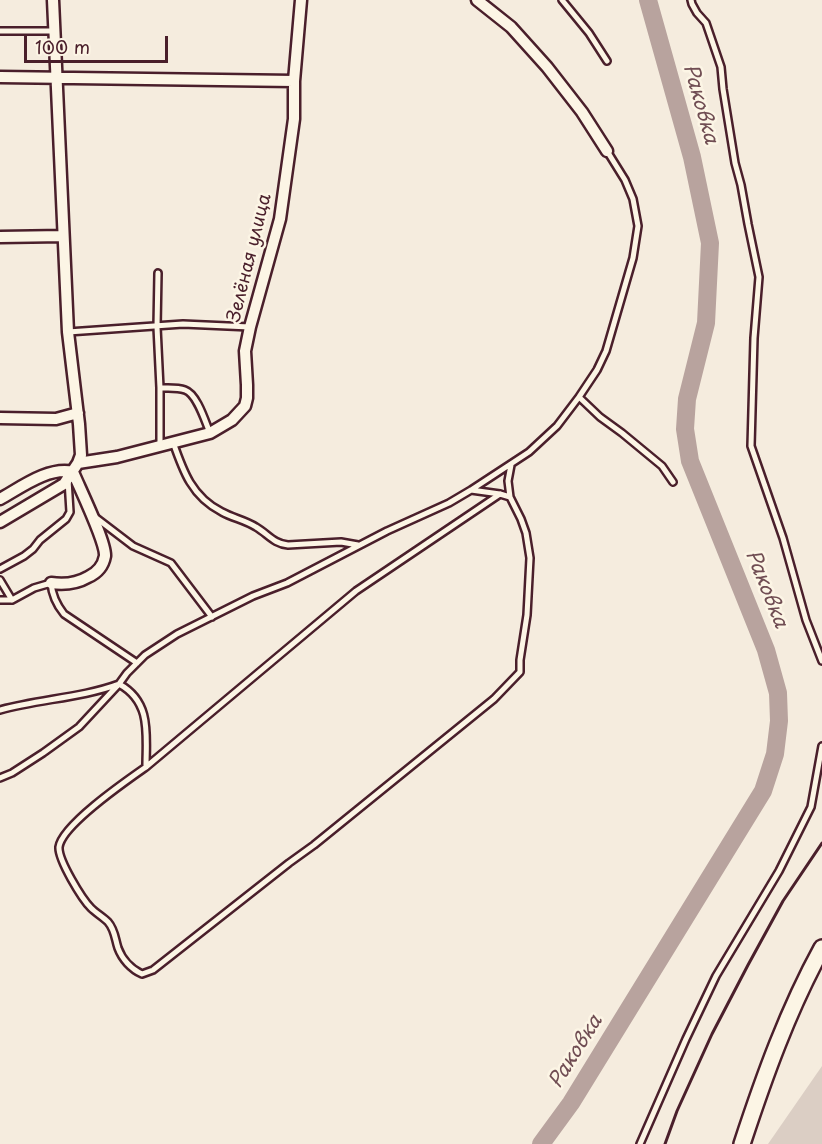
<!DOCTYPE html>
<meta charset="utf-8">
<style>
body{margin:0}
#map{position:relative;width:822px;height:1144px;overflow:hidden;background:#f5ecde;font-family:"Playpen Sans",sans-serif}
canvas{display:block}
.scale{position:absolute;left:24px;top:36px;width:144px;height:27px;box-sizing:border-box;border:3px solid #4a1f2b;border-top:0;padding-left:8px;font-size:18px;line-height:21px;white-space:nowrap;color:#4a1f2b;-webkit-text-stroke:4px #fcf5e5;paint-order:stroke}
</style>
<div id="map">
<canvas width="822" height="1144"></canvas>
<div class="scale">100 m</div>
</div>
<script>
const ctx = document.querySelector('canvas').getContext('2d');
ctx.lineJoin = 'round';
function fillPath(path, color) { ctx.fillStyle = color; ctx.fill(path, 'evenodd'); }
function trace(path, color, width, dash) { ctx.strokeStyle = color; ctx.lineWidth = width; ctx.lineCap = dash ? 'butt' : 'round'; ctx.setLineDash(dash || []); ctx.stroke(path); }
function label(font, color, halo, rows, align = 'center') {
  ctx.font = font + ' "Playpen Sans",sans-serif'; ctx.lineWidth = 5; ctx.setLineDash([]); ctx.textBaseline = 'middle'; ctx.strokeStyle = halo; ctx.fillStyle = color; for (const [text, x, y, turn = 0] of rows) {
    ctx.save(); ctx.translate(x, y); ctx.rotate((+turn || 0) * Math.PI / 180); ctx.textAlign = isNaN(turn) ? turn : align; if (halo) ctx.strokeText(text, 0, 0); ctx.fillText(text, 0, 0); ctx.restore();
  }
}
fillPath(new Path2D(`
 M 822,1066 L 822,1144 L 768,1144 Z`), '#dbcec4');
trace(new Path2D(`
 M 541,1144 L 571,1103 L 763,791 L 775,754 L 779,721 L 778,693 L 766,650 L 690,461 L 685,429 L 687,399 L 706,323 L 710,243 L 692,157 L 648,0`), '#b8a39e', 18);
const service = new Path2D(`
 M 562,0 L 589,33 L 607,61
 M 691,0 L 692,4 L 697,13 L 706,23 L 721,67 L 723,89 L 735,163 L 741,185 L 748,224 L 759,277 L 754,338 L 751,446 L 783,538 L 806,620 L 822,661
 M 0,31 L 55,31
 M 158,273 L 157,327 L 160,388 L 160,445
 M 68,332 L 183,324 L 250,327
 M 160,388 C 168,388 177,387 185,390 C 197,394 205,421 210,433
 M 579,397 L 600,417 L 622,433 L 662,466 L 673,482
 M 173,442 C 183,471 192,497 222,512 C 233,518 245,520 256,527 C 268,534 274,544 288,545 L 341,542 L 358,545
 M 471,490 L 500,494 L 510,497
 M 500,494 L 356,591 L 146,767 C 126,781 62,825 59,847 C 58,860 82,899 91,908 C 96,913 103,917 108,922 C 115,930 115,939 118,948 C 122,959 131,969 142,974 L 153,970 L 289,863 L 314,845 L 494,699 L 520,672 L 520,660 L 527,615 L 530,558 L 526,533 L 521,519 L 510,497 L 508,481 L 511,465
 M 95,517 L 133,546 L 171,563 L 212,617
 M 0,569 L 24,556 L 33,549 L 40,540 L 66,519 L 70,512 L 68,480
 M 0,580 L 12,600
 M 0,600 L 12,600 L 34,588 L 51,583 C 52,595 56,604 64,614 L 137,663
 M 0,710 C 39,699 81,698 119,684 C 152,702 146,735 146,767
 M 0,778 L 12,773 L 43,753 L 79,727 L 119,684 L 127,673 L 145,655 L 177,634 L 253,596 L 287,583 L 387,531 L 449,503 L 471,490 L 529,452 L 557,426 L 579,397 L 597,370 L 606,351 L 633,258 L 638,226 L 633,199 L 625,180 L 607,151
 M 640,1144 L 686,1039 L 716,976 L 779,871 L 811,807 L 822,746`);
const minor = new Path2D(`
 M 477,0 L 511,27 L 547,67 L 582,112 L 607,151
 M 0,77 L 294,81 L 301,0
 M 0,237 L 63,236
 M 0,418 L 56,419 L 78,413
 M 78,463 L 117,457 L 210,433 L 232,420 L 245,406 L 247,398 L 247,385 L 245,351 L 250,327 L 280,219 L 294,119 L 294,81
 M 0,499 C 20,488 49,466 73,472 C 80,489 106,542 105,556 C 103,567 97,573 88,577 C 76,584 65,585 51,583
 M 0,522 L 64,484 L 78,463 L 81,455 L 79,424 L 68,332 L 53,0`);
const secondary = new Path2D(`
 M 742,1144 C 764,1077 788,1010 822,948`);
trace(service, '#4a1f2b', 10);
trace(minor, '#4a1f2b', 15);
trace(secondary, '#4a1f2b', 20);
trace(service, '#fcf5e5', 5);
trace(minor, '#fcf5e5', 10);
trace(secondary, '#fcf5e5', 15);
trace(new Path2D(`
 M 665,1144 L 677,1111 L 712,1034 L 748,965 L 783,901 L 822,843`), '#4a1f2b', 3);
label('18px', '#4a1f2b', '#fcf5e5', [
 ["Зелёная улица",250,258,-76]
]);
label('italic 20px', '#704d53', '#fcf5e5', [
 ["Раковка",700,104,74],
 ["Раковка",766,589,68],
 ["Раковка",576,1052,-58]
]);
</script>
